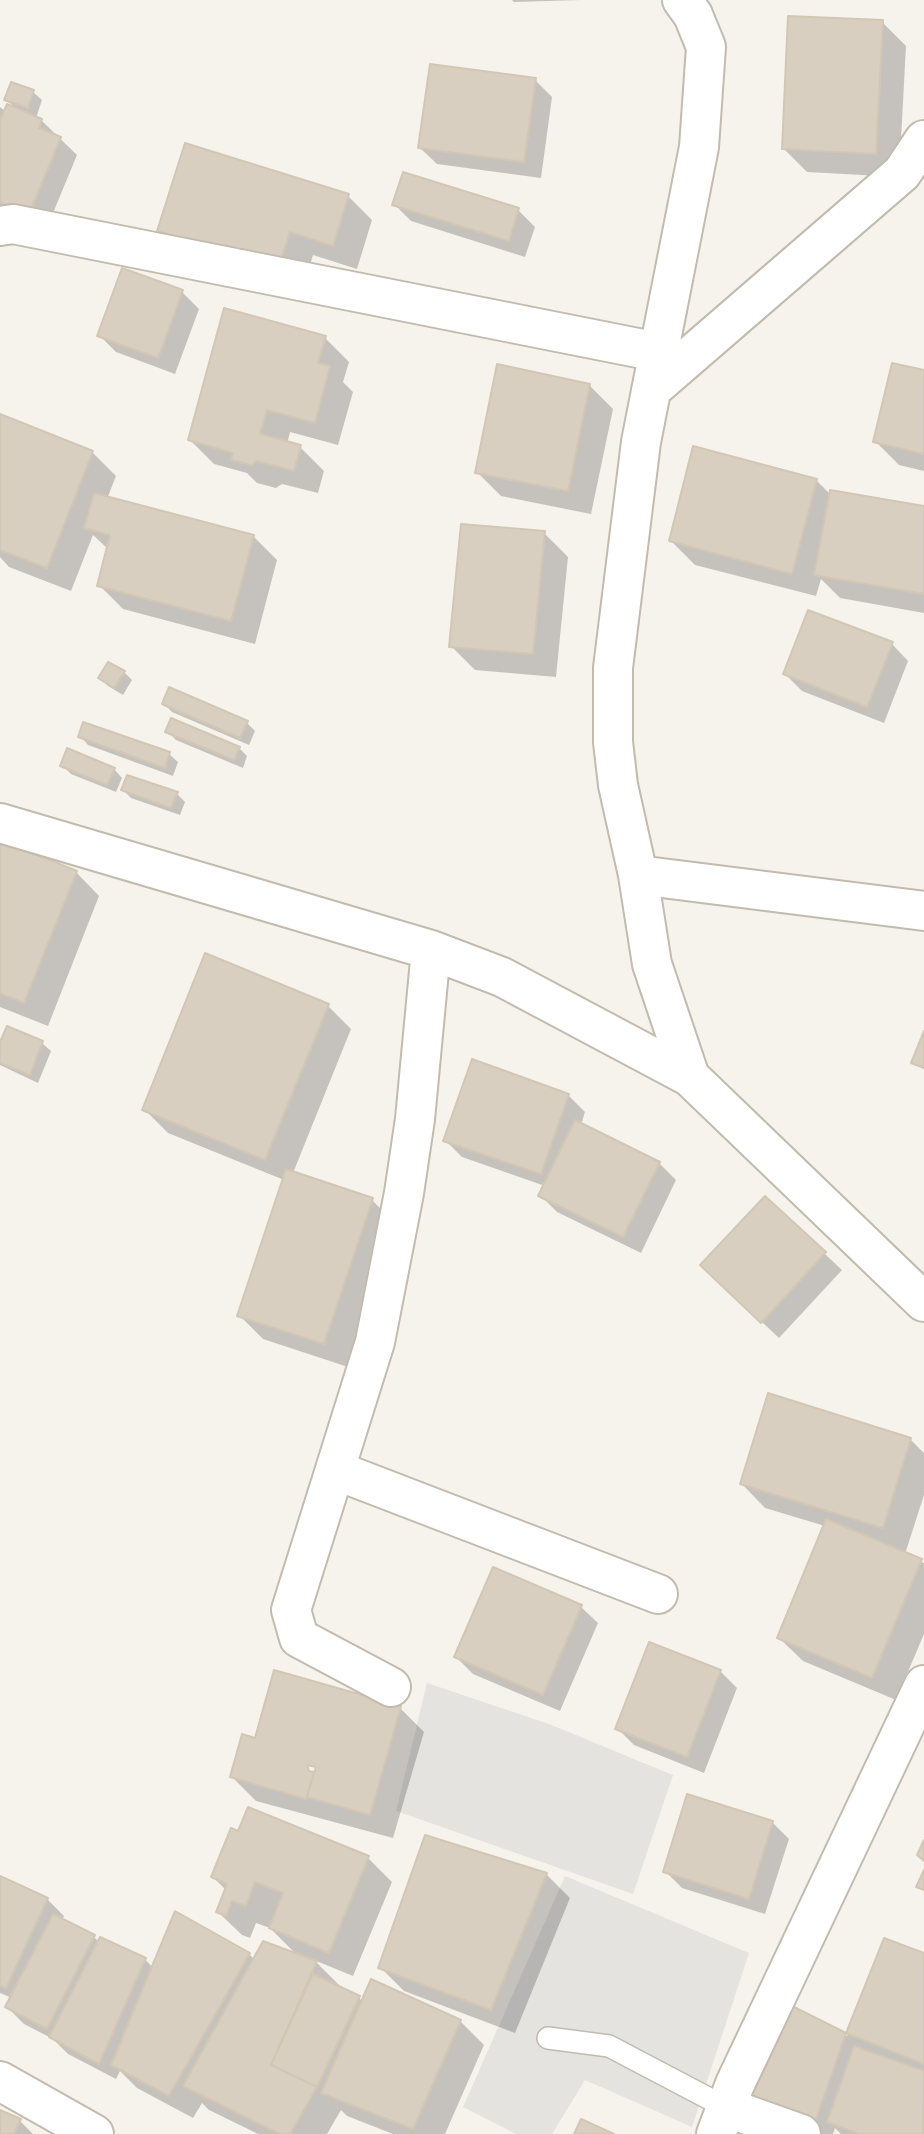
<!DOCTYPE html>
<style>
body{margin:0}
canvas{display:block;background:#f6f3ec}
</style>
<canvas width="924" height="2134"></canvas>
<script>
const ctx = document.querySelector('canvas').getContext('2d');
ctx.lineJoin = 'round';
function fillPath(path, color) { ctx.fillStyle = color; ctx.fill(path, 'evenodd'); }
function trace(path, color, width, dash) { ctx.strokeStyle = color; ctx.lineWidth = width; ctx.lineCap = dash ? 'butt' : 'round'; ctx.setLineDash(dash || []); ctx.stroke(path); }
fillPath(new Path2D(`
 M 427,1683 L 549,1724 L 673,1775 L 633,1894 L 396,1811 Z
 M 565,1876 L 749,1953 L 692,2127 L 585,2080 L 552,2134 L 516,2134 L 463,2107 Z`), '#e5e3e0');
fillPath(new Path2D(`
 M 512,0 L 581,0 L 514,2 Z
 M 882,22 L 906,46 L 899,177 L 807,172 L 783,148 Z
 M 535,80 L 552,97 L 541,178 L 437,164 L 420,148 Z
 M 12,84 L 33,92 L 42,100 L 36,118 L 41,120 L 77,155 L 46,230 L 0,210 L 0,107 L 5,111 L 17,110 L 6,99 Z
 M 348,196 L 372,220 L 357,269 L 313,255 L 302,292 L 183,254 L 159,230 Z
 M 394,204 L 518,210 L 535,227 L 525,257 L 411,221 Z
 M 123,270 L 182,292 L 199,309 L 175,374 L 116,352 L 99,335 Z
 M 325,338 L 349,362 L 343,382 L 353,392 L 338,445 L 290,432 L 287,444 L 300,447 L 324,471 L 318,493 L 282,484 L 276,488 L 257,483 L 247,473 L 214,464 L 190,440 Z
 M 924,372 L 924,471 L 899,465 L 875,441 Z
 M 589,385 L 613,409 L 591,514 L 501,496 L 477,472 Z
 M 0,415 L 92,452 L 116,476 L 107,499 L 253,536 L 277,560 L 255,644 L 123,609 L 99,585 L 108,549 L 93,535 L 71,591 L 9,567 L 0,557 Z
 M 816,480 L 831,495 L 924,508 L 924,613 L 840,598 L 821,579 L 816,596 L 695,565 L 671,541 Z
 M 544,533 L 568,557 L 556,677 L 475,670 L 451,646 Z
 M 892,644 L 908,661 L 884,723 L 802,691 L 785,674 Z
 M 124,672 L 132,680 L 123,695 L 108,686 L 100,678 Z
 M 164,704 L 247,723 L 255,731 L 249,745 L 172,712 Z
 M 167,731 L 239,748 L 247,756 L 243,768 L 176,740 Z
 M 80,736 L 169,754 L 178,762 L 173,776 L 88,745 Z
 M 62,765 L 114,769 L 122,778 L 116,792 L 71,774 Z
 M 123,790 L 177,794 L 185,802 L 180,815 L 131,798 Z
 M 0,842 L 76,872 L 99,896 L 48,1026 L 0,1007 Z
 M 328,1006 L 351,1029 L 293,1173 L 372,1200 L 396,1224 L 348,1367 L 263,1339 L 239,1315 L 284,1180 L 168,1133 L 144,1109 Z
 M 42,1043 L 51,1051 L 38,1083 L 0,1065 L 0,1046 Z
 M 568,1095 L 585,1112 L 581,1125 L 659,1163 L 676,1180 L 641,1253 L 557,1212 L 540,1195 L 545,1186 L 462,1157 L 445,1140 Z
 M 765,1198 L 842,1270 L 779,1338 L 719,1282 Z
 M 910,1439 L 924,1453 L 924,1495 L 905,1554 L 924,1563 L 924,1634 L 896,1700 L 803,1661 L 779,1638 L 825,1526 L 765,1508 L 742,1484 Z
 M 581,1607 L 598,1623 L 560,1711 L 473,1674 L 456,1657 Z
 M 720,1671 L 737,1688 L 704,1773 L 634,1745 L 617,1728 Z
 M 400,1708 L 424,1732 L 393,1838 L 256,1801 L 232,1777 L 256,1740 ZM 305,1763 L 319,1766 L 316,1775 L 307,1772 Z
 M 772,1822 L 789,1839 L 765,1914 L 682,1888 L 665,1871 Z
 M 368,1858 L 392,1882 L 353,1976 L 314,1960 L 340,1986 L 339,1988 L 358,1997 L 363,2002 L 460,2021 L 484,2045 L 445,2134 L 393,2134 L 347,2116 L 341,2110 L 327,2134 L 258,2134 L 209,2110 L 202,2103 L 193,2118 L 137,2088 L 120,2071 L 116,2079 L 68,2054 L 53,2039 L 24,2024 L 7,2007 L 12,1998 L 0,1993 L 0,1878 L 47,1899 L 64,1916 L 62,1920 L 94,1937 L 99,1942 L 145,1959 L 153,1968 L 176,1913 L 249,1954 L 255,1960 L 298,1956 L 270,1928 L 256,1923 L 250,1938 L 242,1935 L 218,1912 L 226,1890 L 213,1877 Z
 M 546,1874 L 570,1898 L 515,2033 L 404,1991 L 380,1967 Z
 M 885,1940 L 924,1955 L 924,2134 L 841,2134 L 835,2128 L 833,2134 L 822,2134 L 769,2115 L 787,2005 L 847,2036 Z
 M 0,2112 L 20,2121 L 33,2134 L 0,2134 Z`), '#0003');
const building = new Path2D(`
 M 788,16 L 883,20 L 876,154 L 782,149 Z
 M 430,64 L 536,78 L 524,162 L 418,148 Z
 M 11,82 L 34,90 L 28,108 L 4,100 Z
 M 7,104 L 42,119 L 39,128 L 61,137 L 29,214 L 0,202 L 0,120 Z
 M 185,143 L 349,194 L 333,246 L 290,232 L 278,269 L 157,231 Z
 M 403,172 L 519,208 L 509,241 L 392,205 Z
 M 122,268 L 183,290 L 158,358 L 97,336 Z
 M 224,308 L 326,336 L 318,363 L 330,366 L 315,423 L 267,410 L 260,434 L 301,445 L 294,471 L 257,461 L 252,465 L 231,460 L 233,453 L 188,440 Z
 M 892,363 L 924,370 L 924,454 L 873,442 Z
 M 497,364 L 590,384 L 568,491 L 475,473 Z
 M 0,414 L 93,451 L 47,568 L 0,550 Z
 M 693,446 L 817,479 L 792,574 L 669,541 Z
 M 830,490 L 924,506 L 924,594 L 814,575 Z
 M 94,493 L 254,535 L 231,621 L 97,586 L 110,535 L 84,528 Z
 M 461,524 L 545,531 L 533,654 L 449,647 Z
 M 808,610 L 893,642 L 867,707 L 783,674 Z
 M 108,662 L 125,671 L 114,688 L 98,678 Z
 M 169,687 L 248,721 L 240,738 L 162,704 Z
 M 171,718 L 240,747 L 234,760 L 165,732 Z
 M 83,722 L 170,752 L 165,768 L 78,737 Z
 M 67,748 L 115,768 L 107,785 L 60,766 Z
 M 127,775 L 178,792 L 171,808 L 121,790 Z
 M 0,840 L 77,871 L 24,1003 L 0,993 Z
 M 205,953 L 329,1004 L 265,1160 L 142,1110 Z
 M 7,1026 L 43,1041 L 30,1075 L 0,1063 L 0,1042 Z
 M 924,1031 L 924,1068 L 911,1063 Z
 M 472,1059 L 569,1094 L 541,1174 L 443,1141 Z
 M 575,1120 L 660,1162 L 623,1237 L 538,1196 Z
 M 286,1169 L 373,1198 L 324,1344 L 237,1316 Z
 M 765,1196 L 826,1252 L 761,1323 L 700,1265 Z
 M 768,1393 L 911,1438 L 883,1528 L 740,1484 Z
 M 826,1519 L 922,1559 L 872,1678 L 777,1638 Z
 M 493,1567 L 582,1605 L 543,1695 L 454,1657 Z
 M 649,1642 L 721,1670 L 687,1757 L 615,1729 Z
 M 274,1670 L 401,1706 L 370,1815 L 307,1797 L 316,1767 L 307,1765 L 309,1771 L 314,1772 L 306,1799 L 230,1777 L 242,1734 L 255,1738 Z
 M 687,1794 L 773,1821 L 749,1899 L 663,1872 Z
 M 248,1807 L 369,1856 L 329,1953 L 269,1928 L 283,1893 L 255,1882 L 246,1906 L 232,1901 L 226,1916 L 216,1912 L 227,1884 L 211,1877 L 231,1828 L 238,1831 Z
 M 425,1835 L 547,1873 L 491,2010 L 378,1968 Z
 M 924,1840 L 924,1861 L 917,1855 Z
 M 924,1870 L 924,1890 L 916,1887 Z
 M 0,1876 L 48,1898 L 6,1988 L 0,1985 Z
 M 175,1911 L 250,1953 L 169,2096 L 111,2065 Z
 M 53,1914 L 95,1935 L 47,2029 L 5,2007 Z
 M 100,1937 L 146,1958 L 99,2064 L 49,2037 Z
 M 884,1938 L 924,1953 L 924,2064 L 846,2033 Z
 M 263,1941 L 317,1961 L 271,2065 L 317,2087 L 290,2134 L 280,2134 L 183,2086 Z
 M 313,1974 L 360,1996 L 317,2087 L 271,2065 Z
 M 371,1979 L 461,2020 L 413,2129 L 321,2093 Z
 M 786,2003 L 846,2033 L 815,2122 L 750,2098 Z
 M 854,2046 L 924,2071 L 923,2134 L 859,2134 L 827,2122 Z
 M 0,2110 L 21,2119 L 14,2134 L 0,2134 Z
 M 581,2119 L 614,2134 L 574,2134 Z`);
fillPath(building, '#d8cfc1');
trace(building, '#d3c7b4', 2);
const service = new Path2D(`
 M 548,2038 L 609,2046 L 725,2107`);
const minor = new Path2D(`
 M 682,0 L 693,15 L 706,47 L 699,147 L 641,442 L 613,668 L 613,742 L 618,785 L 638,875 L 652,964 L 690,1077
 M 0,226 L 13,224 L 658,352
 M 651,390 L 902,173 L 924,140
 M 0,823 L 431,950 L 502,977 L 690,1077 L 924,1302
 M 638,875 L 924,911
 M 335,1470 L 658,1594
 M 391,1687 L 299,1638 L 291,1610 L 375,1342 L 404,1193 L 415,1119 L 431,950
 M 0,2081 L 94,2134
 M 725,2107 L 801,2134
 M 716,2134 L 735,2084 L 924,1685`);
trace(service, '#c2bbae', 24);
trace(minor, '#c2bbae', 42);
trace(service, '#fff', 21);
trace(minor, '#fff', 38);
</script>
